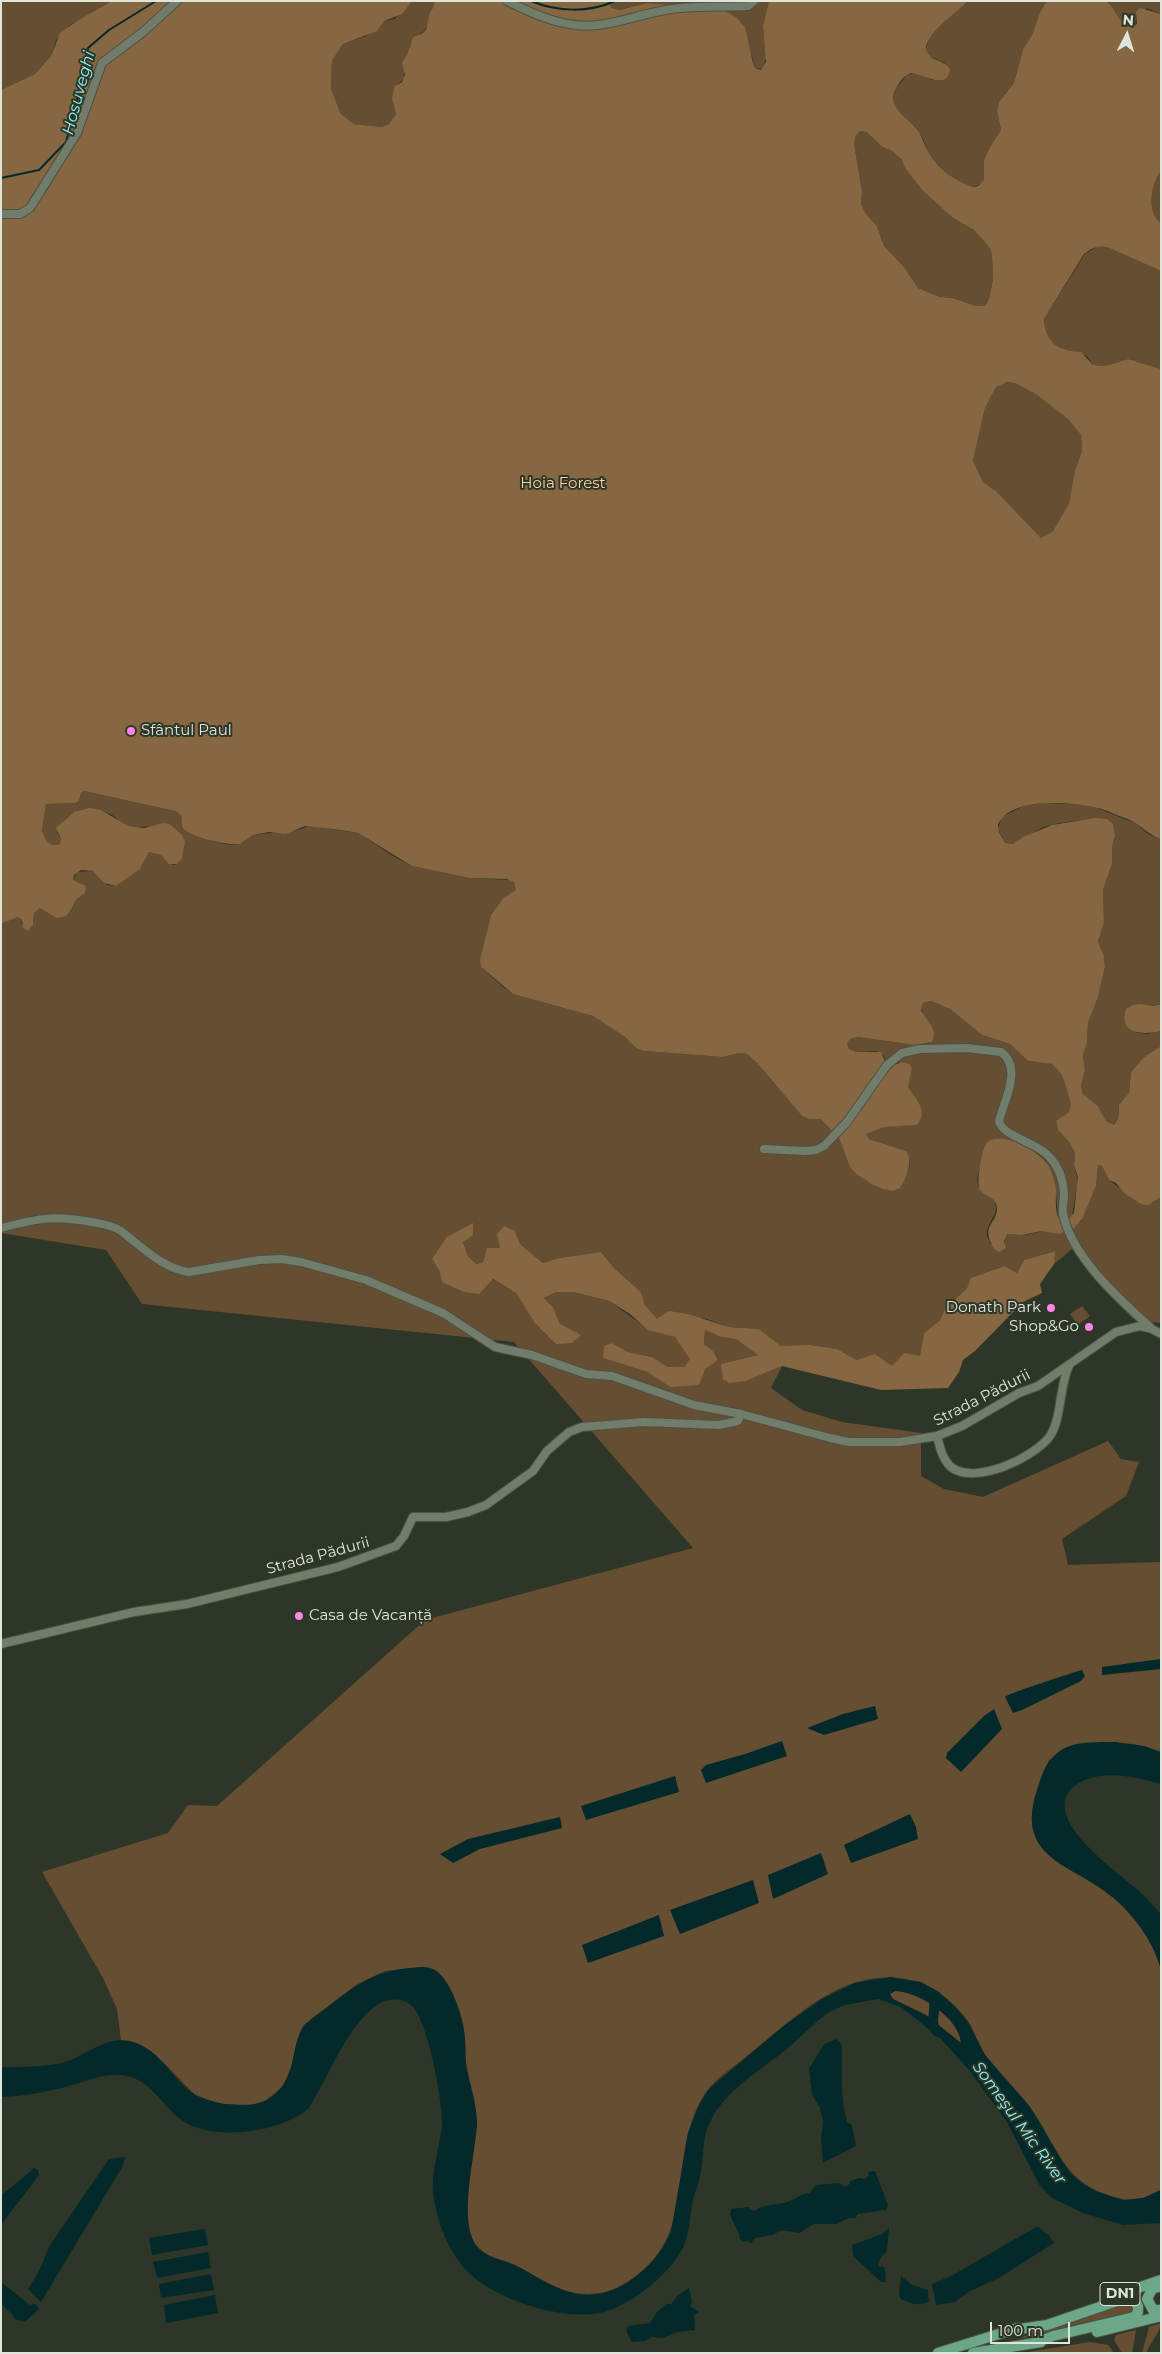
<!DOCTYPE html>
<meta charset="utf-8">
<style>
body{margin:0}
#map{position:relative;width:1162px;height:2354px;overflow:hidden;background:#2e3727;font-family:Montserrat,sans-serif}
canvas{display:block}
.frame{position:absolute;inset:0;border:2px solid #dfe5db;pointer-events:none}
.north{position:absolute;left:1102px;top:10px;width:50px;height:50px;-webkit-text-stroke:4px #2e3727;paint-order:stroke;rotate:5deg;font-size:14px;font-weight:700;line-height:20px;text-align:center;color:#dfe5db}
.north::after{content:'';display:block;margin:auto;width:18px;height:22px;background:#dfe5db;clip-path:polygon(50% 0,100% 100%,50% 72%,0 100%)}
.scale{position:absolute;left:990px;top:2322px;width:80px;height:22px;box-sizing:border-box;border:2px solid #dfe5db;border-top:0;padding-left:6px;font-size:15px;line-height:18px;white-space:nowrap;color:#dfe5db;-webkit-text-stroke:4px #2e3727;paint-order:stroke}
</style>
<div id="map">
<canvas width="1162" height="2354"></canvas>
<div class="frame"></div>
<div class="north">N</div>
<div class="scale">100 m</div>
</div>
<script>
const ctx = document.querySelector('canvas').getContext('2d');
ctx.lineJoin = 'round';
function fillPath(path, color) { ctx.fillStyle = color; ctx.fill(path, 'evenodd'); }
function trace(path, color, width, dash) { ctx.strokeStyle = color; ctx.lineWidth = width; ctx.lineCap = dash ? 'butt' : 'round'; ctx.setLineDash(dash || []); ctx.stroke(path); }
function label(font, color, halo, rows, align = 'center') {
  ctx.font = font + ' Montserrat,sans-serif'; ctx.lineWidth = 4; ctx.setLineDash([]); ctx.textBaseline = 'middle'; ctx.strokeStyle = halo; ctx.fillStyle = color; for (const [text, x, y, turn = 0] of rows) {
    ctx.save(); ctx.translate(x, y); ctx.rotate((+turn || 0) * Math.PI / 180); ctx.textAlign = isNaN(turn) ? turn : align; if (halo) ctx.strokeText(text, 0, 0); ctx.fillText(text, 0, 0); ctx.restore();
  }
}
fillPath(new Path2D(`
 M 1,1 L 112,1 L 70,25 L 56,40 L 51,56 L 35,74 L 1,90 Z
 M 412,1 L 435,2 C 434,8 430,12 429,17 C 426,30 425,33 413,37 L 408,52 L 404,59 L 404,79 L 395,86 L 393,102 L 396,114 L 389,124 L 382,127 L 354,124 L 341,114 L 331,89 L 332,61 L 343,44 L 366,36 L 384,21 L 395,19 Z
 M 608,1 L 700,1 L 672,5 L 647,3 L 620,10 L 612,8 Z
 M 720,1 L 769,1 L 763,31 L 767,54 L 763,69 L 755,68 L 743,24 L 727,12 Z
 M 968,1 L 1047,1 L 1040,12 L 1032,35 L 1023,49 L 1014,83 L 999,102 L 997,111 L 1001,130 L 990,147 L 984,160 L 984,180 C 971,199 939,168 931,156 C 926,148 924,139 919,131 C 911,119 894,114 893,98 L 897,87 L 907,75 L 915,73 L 933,80 L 945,63 L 927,55 C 921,36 956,13 968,1 Z
 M 1106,1 L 1161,1 L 1161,14 L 1147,8 L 1136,16 L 1135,26 C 1118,29 1116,10 1106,1 Z
 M 860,131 L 867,132 L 881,146 L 896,153 L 923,191 L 953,218 L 974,230 L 990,248 L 992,255 L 993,279 L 989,299 L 985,306 L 976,306 L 953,298 L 940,297 L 918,288 L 904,267 L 884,246 L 877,226 L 866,214 L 861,204 L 862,191 L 854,143 L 856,135 Z
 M 1161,171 L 1161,223 C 1146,212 1151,184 1161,171 Z
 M 1098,246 L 1107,247 L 1161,271 L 1161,369 L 1128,359 L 1105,366 L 1093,365 L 1087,356 L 1077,352 L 1064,350 L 1051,342 L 1045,331 L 1044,319 L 1085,254 Z
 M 1003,382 L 1015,383 L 1037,395 L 1068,419 L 1081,435 L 1082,451 L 1075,470 L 1069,503 L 1053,531 L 1041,538 L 996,491 L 983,482 L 973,461 L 985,408 L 996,387 Z
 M 84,791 L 175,811 L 182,816 L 182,824 C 198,835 220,848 240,844 L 253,835 L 298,830 L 309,826 L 358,833 L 393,856 L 412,866 L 469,878 L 511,880 L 516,883 L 516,890 L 503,898 L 491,915 L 480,959 L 483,969 L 503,987 L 513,994 L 593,1016 L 625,1037 L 636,1048 L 644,1051 L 723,1057 L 739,1053 L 747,1054 L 759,1065 L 802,1116 L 809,1119 L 821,1119 L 840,1140 L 856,1174 L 873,1185 L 893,1191 C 904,1183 916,1164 906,1151 L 869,1139 L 866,1134 C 881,1121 903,1130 919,1122 C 928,1099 907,1095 907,1084 C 907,1080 911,1073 912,1068 L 898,1062 L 892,1066 L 885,1062 L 884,1056 L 877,1051 L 857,1052 L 849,1049 L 847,1044 L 850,1039 L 858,1037 L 915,1045 L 932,1042 L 921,1007 L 923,1003 L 931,1001 L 950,1009 L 982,1035 L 1010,1044 L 1028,1061 L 1052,1064 L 1061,1074 L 1064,1081 L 1071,1104 L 1069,1112 L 1056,1122 L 1058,1130 L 1069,1142 L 1075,1153 L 1074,1165 L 1078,1181 L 1072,1217 L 1065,1220 L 1058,1217 L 1055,1182 L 1046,1161 L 1035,1150 L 998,1138 L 983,1156 L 977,1179 L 978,1187 C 983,1192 987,1194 991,1198 C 1005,1211 985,1222 987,1236 C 988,1239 990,1241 990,1244 L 1005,1244 L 1004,1237 L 1007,1234 L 1026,1235 L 1080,1222 L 1096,1186 L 1098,1165 L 1102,1166 L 1109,1180 L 1141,1204 L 1153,1203 L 1161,1197 L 1161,1323 L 1141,1321 L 1072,1249 L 1054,1264 L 1054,1251 L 1024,1260 L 1017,1273 L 1003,1266 L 972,1278 L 967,1288 L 945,1309 L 940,1320 L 924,1333 L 920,1357 L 892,1367 L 857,1360 L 837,1349 L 781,1346 L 759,1329 L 729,1327 L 704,1318 L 657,1319 L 645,1305 L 641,1292 L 615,1269 L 601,1252 L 559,1258 L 543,1263 L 520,1244 L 515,1231 L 500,1249 L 487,1248 L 483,1262 L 476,1264 L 468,1256 L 463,1242 L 432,1259 L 439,1270 L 442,1282 L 492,1279 L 516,1293 L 534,1322 L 560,1324 L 553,1307 L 544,1298 L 556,1292 L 574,1292 L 609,1301 L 648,1329 L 675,1337 L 691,1359 L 684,1367 L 668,1367 L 652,1357 L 628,1352 L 612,1343 L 603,1358 L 647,1372 L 670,1387 L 718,1360 L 713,1351 L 704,1344 L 705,1330 L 721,1337 L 736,1339 L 759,1355 L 722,1364 L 746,1381 L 782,1366 L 771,1388 L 802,1410 L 842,1422 L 921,1433 L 921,1476 L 944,1489 L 983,1497 L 1108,1441 L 1121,1459 L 1139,1462 L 1126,1496 L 1062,1539 L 1068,1565 L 1161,1562 L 1161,1752 L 1134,1744 L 1089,1743 L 1049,1760 C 1039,1781 1027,1810 1034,1833 C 1042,1860 1077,1872 1097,1885 C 1127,1905 1151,1935 1161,1969 L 1161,2190 C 1153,2193 1146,2198 1138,2200 C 1128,2201 1117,2198 1108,2195 C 1061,2180 1056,2142 1030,2107 C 1016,2088 997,2072 984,2053 C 977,2043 975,2031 968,2021 C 937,1979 891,1967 843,1987 C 807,2003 778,2031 748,2055 C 734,2067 717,2077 706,2092 C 663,2156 703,2235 627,2282 C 605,2296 585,2297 560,2289 C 541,2283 524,2270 506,2262 C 496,2258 487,2256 479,2248 C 470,2240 470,2227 464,2217 L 477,2124 L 474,2098 L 466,2064 L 463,2026 L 460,2012 L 421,1967 L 385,1971 L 356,1985 L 312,2018 L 296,2044 L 292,2065 L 283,2086 L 265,2101 L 254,2105 L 221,2104 L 195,2095 L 165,2064 L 137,2044 L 121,2040 L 117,2009 L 103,1978 L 42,1872 L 168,1833 L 188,1805 L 217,1806 L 425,1620 L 693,1548 L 514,1342 L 142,1304 L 106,1250 L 1,1233 L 1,924 L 18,917 L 22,920 L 21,924 L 33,925 L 34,913 L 40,908 L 47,910 L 71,911 L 76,900 L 83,895 L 83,885 L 73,880 L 77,872 L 93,871 L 107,885 L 116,886 L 142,866 L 144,858 L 149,852 L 161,855 L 173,865 L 177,864 C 189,846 185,838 170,824 C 155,824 143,829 128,826 C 120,825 118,818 112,815 C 90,803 67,809 57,832 L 61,839 L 61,844 L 54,845 L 47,842 L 42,831 L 46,804 L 75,803 L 79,801 L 81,793 Z
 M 1044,803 L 1089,805 L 1135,823 L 1148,834 L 1161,839 L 1161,1004 L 1149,1006 L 1135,1032 L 1147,1034 L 1161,1031 L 1161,1046 L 1144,1057 L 1131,1072 L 1129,1093 L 1118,1108 L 1118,1119 L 1114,1125 L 1106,1121 L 1098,1106 L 1083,1094 L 1081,1086 L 1085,1070 L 1083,1055 L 1087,1043 L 1088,1023 L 1098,997 L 1105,967 L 1104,956 L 1098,941 L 1104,923 L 1103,890 L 1112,864 L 1112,847 L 1115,836 L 1110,821 C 1100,816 1052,823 1041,828 C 1029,834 1018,847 1005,843 L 998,829 L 1002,817 L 1024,806 Z
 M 1082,1306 L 1090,1316 L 1078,1325 L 1070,1314 Z
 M 895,1991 C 918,1990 960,2019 961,2043 L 926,2015 L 893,1999 L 890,1994 Z
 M 1125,2302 L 1133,2302 L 1133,2313 L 1039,2337 L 1019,2338 Z
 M 1161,2323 C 1161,2330 1150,2344 1146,2353 L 1142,2353 L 1149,2327 Z
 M 1136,2330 L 1132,2353 L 1122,2353 L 1114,2340 L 1116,2335 Z
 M 1090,2342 L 1108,2345 L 1114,2353 L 1021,2353 Z`), '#664e33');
fillPath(new Path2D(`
 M 112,1 L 412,1 L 402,14 L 384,21 L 377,31 L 343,44 L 332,61 L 331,89 L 341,114 L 354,124 L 382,127 L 389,124 L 396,114 L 392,98 L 395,86 L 402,82 L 405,75 L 402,63 L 408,52 L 413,37 C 429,32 425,31 429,16 C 430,10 435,8 434,1 L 608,1 L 612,8 L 620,10 L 647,3 L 672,5 L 700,1 L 720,1 L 727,12 L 737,18 L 745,27 L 753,63 L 755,68 L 761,70 L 766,62 L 763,26 L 769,1 L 968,1 C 954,15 933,28 926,46 C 926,62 943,58 950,69 C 948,91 923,74 911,73 C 900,78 895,88 893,98 C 894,112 908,118 916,128 C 921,133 922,139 925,145 C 934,166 953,181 974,187 L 978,186 L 984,180 L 984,160 L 990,147 L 1001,130 L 997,111 L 999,102 L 1014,83 L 1023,49 L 1032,35 L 1040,12 L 1047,1 L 1106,1 C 1117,10 1117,23 1132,27 L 1137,24 L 1136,12 L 1140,8 L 1161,14 L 1161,171 C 1151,184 1146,212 1161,223 L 1161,271 L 1107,247 C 1098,245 1091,248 1084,254 L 1044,319 C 1045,343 1059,351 1081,352 L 1093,365 L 1105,366 L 1128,359 L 1161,369 L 1161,839 C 1147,833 1146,830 1135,823 C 1128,818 1118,816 1110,812 C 1086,802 1010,794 998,825 L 999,832 L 1005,843 L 1013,844 L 1023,837 L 1052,825 L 1095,818 L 1107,819 L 1113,824 L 1115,836 L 1112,847 L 1112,864 L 1103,890 L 1104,923 L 1098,941 L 1104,956 L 1105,967 L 1098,997 L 1088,1023 L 1087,1043 L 1083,1055 L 1085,1070 L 1081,1086 L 1083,1094 L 1098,1106 L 1106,1121 L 1114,1125 L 1118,1119 L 1119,1105 L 1129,1093 L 1131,1072 L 1144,1057 L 1161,1046 L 1161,1197 L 1149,1205 L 1141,1204 L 1124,1193 L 1116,1183 L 1109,1180 L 1102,1166 L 1098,1165 L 1096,1186 L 1082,1219 L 1074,1228 L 1059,1234 L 1042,1231 L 1022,1235 L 1007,1234 L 1004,1241 L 1006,1248 L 999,1252 C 993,1249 992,1246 990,1241 C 984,1224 996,1224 997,1209 C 997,1198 986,1197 980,1190 C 976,1185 981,1154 985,1146 C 994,1126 1044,1151 1050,1169 C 1053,1176 1056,1183 1056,1191 C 1056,1200 1055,1208 1058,1217 L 1061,1220 L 1069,1219 L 1074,1213 L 1078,1177 L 1074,1165 L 1075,1153 L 1069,1142 L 1058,1130 L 1056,1121 L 1069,1112 L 1071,1104 L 1064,1081 L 1061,1074 L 1052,1064 L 1028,1061 L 1010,1044 L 982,1035 L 950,1009 L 931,1001 L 923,1003 L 921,1010 C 926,1020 939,1030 932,1042 L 915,1045 L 858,1037 L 850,1039 L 847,1044 L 849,1049 L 857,1052 L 881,1052 L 885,1062 L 892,1066 L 902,1062 L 909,1064 L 912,1068 L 908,1087 C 916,1099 929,1110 917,1125 L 884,1127 L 866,1134 L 869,1139 L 906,1151 C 914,1161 906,1178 900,1188 L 893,1191 L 884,1189 L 873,1185 L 856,1174 L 850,1167 L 840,1140 L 821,1119 L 809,1119 L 802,1116 L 759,1065 L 747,1054 L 739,1053 L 723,1057 L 644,1051 L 636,1048 L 625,1037 L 593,1016 L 513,994 L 481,967 L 480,959 L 491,915 L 503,898 L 516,890 L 514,882 L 507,879 L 469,878 L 412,866 L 358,833 L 341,830 L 305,826 L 286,834 L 269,832 L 253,835 L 240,844 C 230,846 189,837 183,828 C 181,824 182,820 182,816 L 175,811 L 84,791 L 81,793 L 79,801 L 75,803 L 46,804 L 42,831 L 47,842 L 54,845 L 60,844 L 61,839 L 56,828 L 74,812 L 89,808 L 101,810 L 128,826 L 144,828 L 163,823 L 170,824 L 182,835 L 185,842 L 182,858 L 177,864 L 169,864 L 161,855 L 149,852 L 140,869 L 116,886 L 104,883 L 93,871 L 81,870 L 74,875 L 73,880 L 86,886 L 85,893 L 76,900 L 71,910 L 66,916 L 57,918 L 40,908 L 34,913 L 33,925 L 28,931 L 23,928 L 22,920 L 18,917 L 1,924 L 1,90 L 35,74 L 51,56 L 60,33 L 80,19 ZM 860,131 L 867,132 L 881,146 L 892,151 L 901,159 L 906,169 L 923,191 L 953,218 L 974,230 L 990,248 L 992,255 L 993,279 L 989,299 L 985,306 L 976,306 L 953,298 L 940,297 L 918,288 L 904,267 L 884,246 L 877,226 L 866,214 L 861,204 L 862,191 L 854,143 L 856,135 ZM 1007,382 L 1015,383 L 1037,395 L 1068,419 L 1081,435 L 1082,451 L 1075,470 L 1069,503 L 1053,531 L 1041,538 L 996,491 L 983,482 L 973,461 L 985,408 L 996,387 Z
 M 1141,1004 L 1153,1006 L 1161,1004 L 1161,1031 C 1144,1035 1118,1035 1126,1009 L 1133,1005 Z
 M 473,1223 L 473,1235 L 463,1242 L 468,1256 L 476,1264 L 483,1262 L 487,1248 L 500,1248 L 497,1234 L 504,1226 L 515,1231 L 520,1244 L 543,1263 L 559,1258 L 601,1252 L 615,1269 L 641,1292 L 645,1305 L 657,1319 L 669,1311 L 688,1314 L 729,1327 L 759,1329 L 781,1346 L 809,1345 L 837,1349 L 857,1360 L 875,1354 L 892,1366 L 904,1353 L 920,1356 L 924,1333 L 940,1320 L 945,1309 L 967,1288 L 971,1278 L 1004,1266 L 1017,1273 L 1024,1260 L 1055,1251 L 1054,1264 L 1040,1284 L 1042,1293 L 1023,1302 L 975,1351 L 963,1360 L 959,1372 L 948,1388 L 881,1390 L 782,1366 L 746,1381 L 729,1383 L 723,1379 L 721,1364 L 758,1355 L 736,1339 L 721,1337 L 705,1330 L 704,1344 L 713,1351 L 718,1360 L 705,1369 L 699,1385 L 670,1387 L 647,1372 L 603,1358 L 604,1346 L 612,1343 L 628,1352 L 652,1357 L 668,1367 L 684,1367 L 690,1359 L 675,1337 L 648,1330 L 630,1314 L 609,1301 L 574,1292 L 556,1292 L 544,1298 L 553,1307 L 560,1324 L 581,1335 L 572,1343 L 556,1344 L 534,1322 L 516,1293 L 493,1279 L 479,1294 L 464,1292 L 442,1282 L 439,1270 L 432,1259 L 447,1237 Z`), '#876741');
fillPath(new Path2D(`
 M 1161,1659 L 1161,1669 L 1102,1675 L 1102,1667 Z
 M 1082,1670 L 1085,1676 L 1081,1681 L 1022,1710 L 1013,1713 L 1005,1697 C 1009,1693 1072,1673 1082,1670 Z
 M 875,1706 L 878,1719 L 824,1735 L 807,1728 L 843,1714 Z
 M 994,1709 L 1002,1729 L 961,1772 L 946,1758 L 947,1753 L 984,1716 Z
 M 782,1741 L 787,1756 L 706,1783 L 701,1770 L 706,1765 L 745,1754 Z
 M 1116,1742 L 1144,1746 L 1161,1752 L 1161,1784 C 1135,1777 1103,1769 1079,1783 C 1031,1812 1116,1871 1137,1889 C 1145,1897 1153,1905 1161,1914 L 1161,1969 C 1151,1935 1127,1905 1097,1886 C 1077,1872 1042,1860 1034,1833 C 1028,1815 1036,1794 1041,1778 C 1054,1740 1082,1742 1116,1742 Z
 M 675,1776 L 679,1792 L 586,1820 L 581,1806 Z
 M 910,1814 L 916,1827 L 918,1839 L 851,1863 L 844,1845 Z
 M 560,1817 L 562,1828 L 480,1849 L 453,1863 L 440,1854 L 468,1839 Z
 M 821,1853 L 828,1874 L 773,1899 L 768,1875 Z
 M 753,1880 L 759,1903 L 680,1934 L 670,1910 Z
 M 659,1915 L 664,1936 L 588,1963 L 582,1945 Z
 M 421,1967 C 427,1967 433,1968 438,1972 C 453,1985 464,2020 465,2038 C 466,2047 465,2056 466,2065 C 469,2085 477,2103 477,2124 C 475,2155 461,2209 472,2238 C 479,2257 499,2258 515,2265 C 535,2275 551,2287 573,2293 C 614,2304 656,2267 671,2232 L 688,2133 L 699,2105 L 709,2089 L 785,2025 L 822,1999 L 855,1983 L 891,1977 L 921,1982 L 939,1992 L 955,2007 L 968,2022 L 985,2055 L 1030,2107 L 1062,2161 L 1071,2174 L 1083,2184 L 1095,2191 L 1123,2200 L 1143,2198 L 1161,2190 L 1161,2223 L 1123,2225 L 1083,2213 L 1052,2198 L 1040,2186 L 1007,2122 L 969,2070 L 941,2039 L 901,2007 L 878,1999 L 845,2005 L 829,2012 C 814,2023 802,2036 788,2048 C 761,2070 725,2090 710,2122 C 702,2138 704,2154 701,2171 C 700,2181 696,2190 693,2199 C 690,2214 690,2229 685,2243 C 675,2270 632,2305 604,2312 C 566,2322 499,2301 470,2274 C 451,2256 438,2226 434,2199 C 429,2173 441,2147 442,2121 C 442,2097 428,2024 413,2007 C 402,1995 384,1999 373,2008 C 345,2031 328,2077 309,2108 C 283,2132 214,2142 183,2121 C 161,2106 151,2077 120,2075 C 102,2074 86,2081 69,2086 C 47,2092 24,2096 1,2097 L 1,2067 C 21,2067 43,2067 62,2063 C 85,2057 104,2036 129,2041 C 162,2048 172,2082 196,2095 C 211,2103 228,2105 244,2105 C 260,2105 274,2099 283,2085 C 296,2067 292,2043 304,2025 C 312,2018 321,2013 329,2006 C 363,1980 376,1970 421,1967 ZM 895,1991 C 917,1991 960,2018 961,2043 L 926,2015 L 893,1999 L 890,1994 Z
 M 837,2039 L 842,2045 C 842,2071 840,2097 847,2122 L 852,2125 L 856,2146 L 823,2163 L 821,2139 L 823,2122 L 820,2108 L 812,2095 L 809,2069 L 824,2044 Z
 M 126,2157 L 121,2169 L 41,2302 L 28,2289 L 39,2271 L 50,2245 L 109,2159 Z
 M 34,2168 L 38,2170 L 39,2175 L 1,2225 L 1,2196 Z
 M 875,2171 L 888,2205 L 886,2211 L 884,2210 L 858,2214 L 855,2218 L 849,2218 L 836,2224 L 814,2224 L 799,2233 L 782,2230 L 772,2235 L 755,2238 L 751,2243 L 748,2241 L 743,2242 L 739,2238 L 740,2236 L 730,2215 L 731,2209 L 749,2207 L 750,2210 L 755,2211 C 763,2203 781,2206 792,2200 C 799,2197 802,2193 810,2193 L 816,2185 L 839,2183 L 844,2187 L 850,2184 L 850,2181 L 859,2178 L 864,2179 L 869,2176 L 868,2172 Z
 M 1038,2226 L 1046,2234 L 1048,2234 L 1054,2243 L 999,2278 L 970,2291 L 955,2302 L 936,2305 L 932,2284 L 951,2276 Z
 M 889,2228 L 887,2251 L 880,2259 L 878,2265 L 880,2268 L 881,2266 L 885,2268 L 886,2282 L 881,2282 L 853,2256 L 852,2245 L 882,2234 Z
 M 205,2229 L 208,2245 L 152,2255 L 149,2238 Z
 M 208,2252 L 211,2268 L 157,2278 L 153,2262 Z
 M 211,2274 L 214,2290 L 161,2298 L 159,2284 Z
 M 901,2276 L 912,2285 L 928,2290 L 929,2301 C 920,2307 911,2304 901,2299 L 899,2294 Z
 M 1,2282 L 30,2305 L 36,2304 L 39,2309 L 25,2322 L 14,2319 L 13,2315 L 1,2304 Z
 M 689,2288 L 692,2302 L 690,2306 L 699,2312 L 694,2315 L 695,2330 L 677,2332 L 663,2338 L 652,2337 L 645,2341 L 632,2342 L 626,2331 L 628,2326 L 650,2323 L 657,2312 L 666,2304 L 671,2304 L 677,2296 Z
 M 215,2295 L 218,2313 L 166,2323 L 164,2305 Z`), '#04292a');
trace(new Path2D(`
 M 531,1 C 557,12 589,13 615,1
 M 1,178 L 39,170 L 66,142 L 82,81 L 88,48 L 109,30 L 156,1`), '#04292a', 2);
trace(new Path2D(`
 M 934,2002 C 936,2013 929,2022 937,2032`), '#04292a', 10);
const minor = new Path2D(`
 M 507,1 C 535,15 566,29 598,25 C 625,22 652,10 680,8 C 702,6 726,7 748,6 L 754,1
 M 1,214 L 20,214 L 30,208 L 77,133 L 102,63 L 143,32 L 177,1
 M 764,1149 L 804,1151 L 816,1150 L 824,1146 L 847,1122 L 887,1065 L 902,1053 L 920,1049 L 967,1048 L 1001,1052 C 1023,1068 1004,1101 999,1121 C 1002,1137 1039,1142 1052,1160 C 1060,1169 1064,1184 1064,1195 C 1064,1201 1062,1208 1063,1214 C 1072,1257 1119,1299 1150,1327
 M 1,1228 C 40,1218 52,1215 92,1222 C 102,1224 112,1225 121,1231 C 141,1246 163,1269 189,1272 L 259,1260 L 282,1259 L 301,1262 L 366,1280 L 443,1313 L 495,1347 L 532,1355 L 586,1374 L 612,1376 L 694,1405 L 741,1414 L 830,1438 L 849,1442 L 900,1442 L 937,1436 L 962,1426 L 1019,1393 L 1038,1386 L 1116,1332 L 1140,1326 L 1152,1329 L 1161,1334
 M 937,1436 C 940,1447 942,1459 951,1467 C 975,1486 1035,1457 1050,1436 C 1062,1418 1059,1386 1069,1366
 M 1,1644 L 134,1612 L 187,1604 L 338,1567 L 396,1546 L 404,1536 L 413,1517 L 446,1517 L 468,1512 L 486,1505 L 533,1471 L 547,1451 L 569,1432 L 582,1427 L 644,1422 L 719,1425 L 738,1421 L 741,1414`);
const major = new Path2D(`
 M 1161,2286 L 1152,2289 L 1147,2299 L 1153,2310 L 1161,2310
 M 1117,2295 L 1161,2280
 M 1013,2330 L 1047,2325 L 1126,2298 L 1131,2298 L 1138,2306 L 1138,2312 L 1134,2317 L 1053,2336 L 1036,2343
 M 1097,2332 L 1161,2316
 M 938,2353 L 1018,2328
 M 973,2353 L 1041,2342`);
trace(minor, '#4a5245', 10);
trace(major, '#4a5245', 12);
trace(minor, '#717c6a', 8);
trace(major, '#6ca789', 10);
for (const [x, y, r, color] of [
 [131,731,5,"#fc86e4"],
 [1051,1308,5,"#fc86e4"],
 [1089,1327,5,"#fc86e4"],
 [299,1616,5,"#fc86e4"]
]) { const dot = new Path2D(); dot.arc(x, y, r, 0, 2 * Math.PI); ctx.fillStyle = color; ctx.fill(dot); trace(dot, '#2e3727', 2); }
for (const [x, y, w] of [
 [1120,2294,40]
]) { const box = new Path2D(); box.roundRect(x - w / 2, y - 11.5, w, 23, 4); ctx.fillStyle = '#2e3727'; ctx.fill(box); trace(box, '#dfe5db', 1); }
label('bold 14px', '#dfe5db', null, [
 ["DN1",1120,2294]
]);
label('15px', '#fbd1a1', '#2e3727', [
 ["Hoia Forest",563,484]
]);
label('15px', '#dfe5db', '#2e3727', [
 ["Sfântul Paul",141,731],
 ["Donath Park",1041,1308,"right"],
 ["Shop&Go",1079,1327,"right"],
 ["Casa de Vacanță",309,1616]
], 'left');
label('15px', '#dfe5db', '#2e3727', [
 ["Strada Pădurii",982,1398,-27],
 ["Strada Pădurii",318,1556,-15]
]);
label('italic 16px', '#8bf3f3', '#2e3727', [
 ["Hosuveghi",79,93,-75],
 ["Someşul Mic River",1019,2123,54]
]);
</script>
